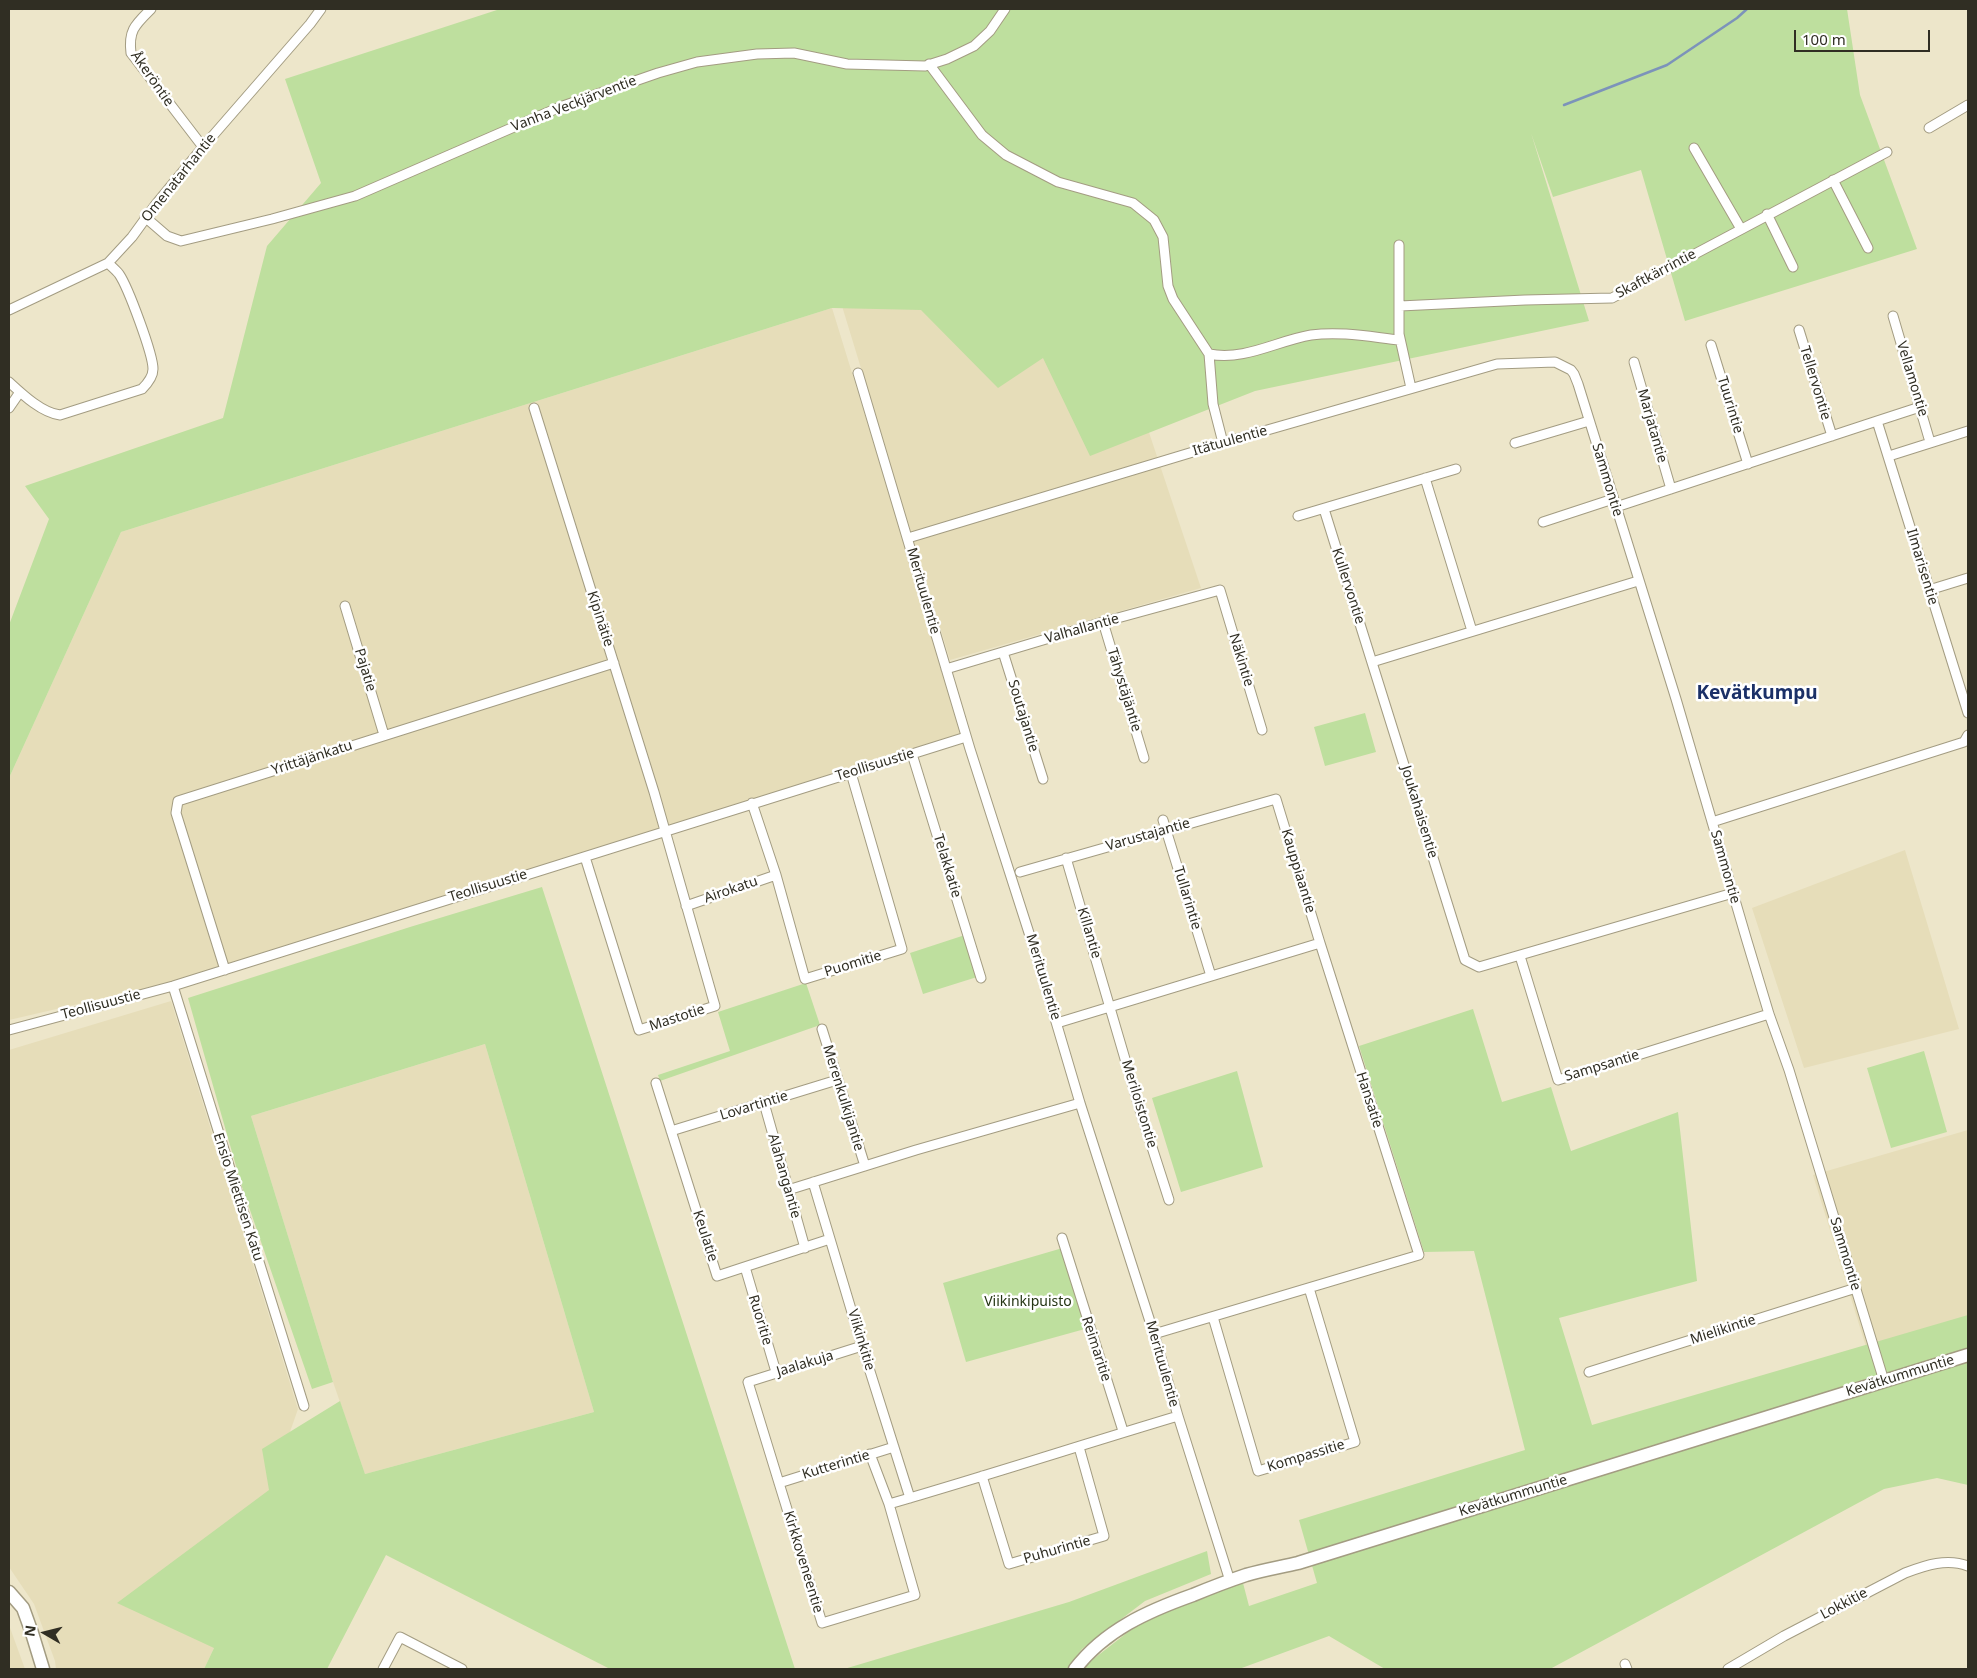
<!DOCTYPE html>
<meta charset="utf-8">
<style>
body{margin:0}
#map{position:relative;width:1977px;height:1678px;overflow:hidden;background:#ede6ca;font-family:"Noto Sans",sans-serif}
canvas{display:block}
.frame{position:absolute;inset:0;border:10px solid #302e23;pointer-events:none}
.north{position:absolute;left:20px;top:1608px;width:50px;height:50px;-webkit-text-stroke:4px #fff;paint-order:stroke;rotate:278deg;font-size:14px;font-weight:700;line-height:20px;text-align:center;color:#302e23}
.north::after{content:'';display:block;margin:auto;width:18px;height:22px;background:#302e23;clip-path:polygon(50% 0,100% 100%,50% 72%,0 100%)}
.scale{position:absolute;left:1794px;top:30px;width:136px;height:22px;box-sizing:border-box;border:2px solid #302e23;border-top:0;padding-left:6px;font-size:15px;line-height:18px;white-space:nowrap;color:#302e23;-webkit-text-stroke:4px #fff;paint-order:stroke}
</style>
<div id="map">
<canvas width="1977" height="1678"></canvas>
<div class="frame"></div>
<div class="north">N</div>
<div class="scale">100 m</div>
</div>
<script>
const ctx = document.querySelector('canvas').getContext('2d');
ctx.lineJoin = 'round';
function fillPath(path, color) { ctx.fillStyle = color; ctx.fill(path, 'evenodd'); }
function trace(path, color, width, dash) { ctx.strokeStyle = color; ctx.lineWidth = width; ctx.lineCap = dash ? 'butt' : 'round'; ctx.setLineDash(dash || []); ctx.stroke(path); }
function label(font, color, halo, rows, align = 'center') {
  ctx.font = font + ' "Noto Sans",sans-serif'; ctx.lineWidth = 5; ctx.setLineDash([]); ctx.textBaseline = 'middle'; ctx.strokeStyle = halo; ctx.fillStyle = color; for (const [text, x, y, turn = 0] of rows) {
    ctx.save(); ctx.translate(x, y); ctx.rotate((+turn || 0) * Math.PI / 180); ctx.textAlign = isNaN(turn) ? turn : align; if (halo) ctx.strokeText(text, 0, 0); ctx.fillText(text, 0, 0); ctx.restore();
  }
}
fillPath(new Path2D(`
 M 1083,235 L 1201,588 L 950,660 L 842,306 Z
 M 832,308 L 964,737 L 177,981 L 9,1020 L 9,778 L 121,532 Z
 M 1905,850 L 1959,1029 L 1804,1068 L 1752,908 Z
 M 171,1001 L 298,1409 L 214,1648 L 204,1669 L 56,1669 L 55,1661 L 34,1604 L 9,1567 L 9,1050 Z
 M 485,1044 L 594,1412 L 365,1474 L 333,1382 L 251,1116 Z
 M 1968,1130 L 1968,1316 L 1866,1347 L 1813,1175 Z
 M 9,1625 L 25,1669 L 9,1669 Z`), '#e6ddb9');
fillPath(new Path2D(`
 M 500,9 L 1847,9 L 1860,95 L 1917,249 L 1685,321 L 1641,170 L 1553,197 L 1531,133 L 1589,321 L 1255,391 L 1090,456 L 1043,358 L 998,388 L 921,310 L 832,308 L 121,532 L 9,778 L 9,625 L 49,519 L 25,486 L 223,418 L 267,246 L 321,183 L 285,79 Z
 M 1365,713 L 1376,752 L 1325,766 L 1314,727 Z
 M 542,887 L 795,1669 L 610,1669 L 386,1555 L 327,1669 L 204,1669 L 214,1648 L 117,1603 L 269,1490 L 262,1449 L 340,1401 L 365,1474 L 594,1412 L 485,1044 L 251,1116 L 333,1382 L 312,1389 L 242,1187 L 188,998 L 410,927 Z
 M 965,935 L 977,977 L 923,994 L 910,953 Z
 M 806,983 L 820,1025 L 660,1081 L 658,1075 L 730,1051 L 718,1012 Z
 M 1473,1009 L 1502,1102 L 1551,1087 L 1571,1151 L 1678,1112 L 1697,1281 L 1559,1318 L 1592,1425 L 1968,1315 L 1968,1485 L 1937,1478 L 1884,1489 L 1550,1669 L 1385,1669 L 1329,1636 L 1239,1669 L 1084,1669 L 1087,1664 L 1155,1611 L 1224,1585 L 1243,1583 L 1249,1606 L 1317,1583 L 1299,1520 L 1525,1450 L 1474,1251 L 1424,1252 L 1359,1046 Z
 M 1924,1051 L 1947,1132 L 1891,1148 L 1867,1068 Z
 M 1237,1071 L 1263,1167 L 1181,1192 L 1152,1098 Z
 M 1066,1247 L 1092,1327 L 966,1362 L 943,1283 Z
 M 1207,1551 L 1211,1574 L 1145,1601 L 1082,1649 L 1067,1669 L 844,1669 L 1069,1602 Z`), '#bedf9e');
trace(new Path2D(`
 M 1564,105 L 1667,65 L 1737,18 L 1747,9`), '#7c93ba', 2.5);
const street = new Path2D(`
 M 151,9 C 136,24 128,30 131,53 L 203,147
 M 929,64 L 982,135 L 1006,155 L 1058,182 L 1133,203 L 1154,220 L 1163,237 L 1168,286 L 1173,299 L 1209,354 L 1213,404 L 1223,443
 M 1929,128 L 1968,105
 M 1694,148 L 1741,229
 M 1833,180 L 1868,248
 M 1767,214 L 1793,267
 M 145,217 L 167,236 L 181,241 L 272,219 L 355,196 L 560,107 L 658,73 L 697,62 L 757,54 L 794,53 L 847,64 L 925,66 L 947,59 L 974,46 L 990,31 L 1005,9
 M 1399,245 L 1399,334 L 1411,388
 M 1400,306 L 1525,300 L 1612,298 L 1887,152
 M 9,310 L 108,263 L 132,237 L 156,204 L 203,147 L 310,24 L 321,9
 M 1893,316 L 1930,442
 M 1799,330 L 1832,436
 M 1711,345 L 1748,464
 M 1209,354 C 1245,361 1276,341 1311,335 C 1341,331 1371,337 1400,340
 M 1634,362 L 1671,489
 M 858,373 L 970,749 L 1038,961 L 1080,1103 L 1154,1334 L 1178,1416 L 1230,1581
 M 9,382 C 22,394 42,413 60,415 L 142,389 C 148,383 153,377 153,369 C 153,354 128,287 119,274 C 116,270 111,266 108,263
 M 9,408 L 20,392
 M 534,408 L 654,792 L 715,1006 L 639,1030 L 585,857
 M 1877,421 L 1920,407
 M 1515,443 L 1589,421
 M 1889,456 L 1968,431
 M 1425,478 L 1472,631
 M 1616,507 L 1877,421 L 1968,713
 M 1324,509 L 1465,960 L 1479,967 L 1733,893
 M 1298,516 L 1456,469
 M 1543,522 L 1613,499
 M 908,538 L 1236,439 L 1497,364 L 1555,362 L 1571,370 L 1574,374 L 1578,384 L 1676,699 L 1747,941 L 1769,1014 L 1789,1070 L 1884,1381
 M 1929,590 L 1968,578
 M 345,606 L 384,735
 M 1103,622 L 1144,758
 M 1003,652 L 1043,779
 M 1372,662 L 1638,581
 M 946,669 L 1103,622 L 1220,590 L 1262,730
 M 912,754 L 981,978
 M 752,803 L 776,875 L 805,979 L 902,949 L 851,773
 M 1163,820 L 1211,976
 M 1712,822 L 1964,742 L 1968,735
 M 1066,858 L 1140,1110 L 1169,1200
 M 1020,872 L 1276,799 L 1320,943
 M 686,906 L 776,875
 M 1520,956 L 1558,1080 L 1769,1014
 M 225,970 L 176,813 L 178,801 L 614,663
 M 173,986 L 304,1406
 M 1057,1023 L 1320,943 L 1419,1255 L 1154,1334
 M 822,1029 L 865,1166
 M 9,1030 L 173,986 L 966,737
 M 656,1083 L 717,1276 L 830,1239
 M 764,1103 L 805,1248
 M 671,1131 L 837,1080
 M 813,1182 L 862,1346 L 910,1498
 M 788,1190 L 916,1150 L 1080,1103
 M 1062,1238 L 1123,1431
 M 745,1267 L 776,1372
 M 1213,1317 L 1258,1471 L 1355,1442 L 1309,1288
 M 862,1346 L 748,1382 L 822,1623 L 915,1595 L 889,1504 L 870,1454
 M 1589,1372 L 1856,1288
 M 982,1476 L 1009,1564 L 1104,1536 L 1079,1447
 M 779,1483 L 894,1447
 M 889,1504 C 986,1476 1081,1445 1178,1416
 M 1625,1664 L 1627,1669
 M 383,1669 L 400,1637 L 462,1669
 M 1728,1669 L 1784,1636 L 1905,1573 C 1926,1565 1947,1558 1968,1566`);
const secondary = new Path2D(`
 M 9,1592 L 23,1608 L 32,1633 L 43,1669
 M 1075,1669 C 1105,1630 1148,1611 1193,1595 C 1210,1588 1228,1581 1246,1575 C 1263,1570 1281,1567 1298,1563 L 1968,1355`);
trace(street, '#a39c82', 11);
trace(secondary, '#a39c82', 15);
trace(street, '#fff', 9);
trace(secondary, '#fff', 12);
label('14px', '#302e23', '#fff', [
 ["Åkeröntie",152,79,55],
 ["Vanha Veckjärventie",574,104,-21],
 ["Omenatarhantie",179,178,-51],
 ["Skaftkärrintie",1656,274,-28],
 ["Vellamontie",1912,379,73],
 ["Tellervontie",1815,383,73],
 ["Tuurintie",1730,405,73],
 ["Marjatantie",1652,426,74],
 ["Itätuulentie",1230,441,-16],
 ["Sammontie",1607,480,73],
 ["Ilmarisentie",1922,567,73],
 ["Kullervontie",1348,586,72],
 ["Merituulentie",923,591,74],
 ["Kipinätie",600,619,72],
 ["Valhallantie",1082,629,-16],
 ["Näkintie",1241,660,73],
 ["Pajatie",365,670,73],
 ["Tähystäjäntie",1124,690,73],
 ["Soutajantie",1023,716,73],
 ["Yrittäjänkatu",312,758,-18],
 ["Teollisuustie",875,765,-17],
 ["Joukahaisentie",1419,812,73],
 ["Varustajantie",1148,835,-16],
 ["Telakkatie",947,866,73],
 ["Sammontie",1725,867,74],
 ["Kauppiaantie",1298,871,73],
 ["Teollisuustie",488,886,-17],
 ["Airokatu",731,890,-19],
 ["Tullarintie",1187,898,73],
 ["Killantie",1089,933,73],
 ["Puomitie",853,964,-17],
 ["Merituulentie",1043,977,73],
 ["Teollisuustie",101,1005,-15],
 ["Mastotie",677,1018,-18],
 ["Sampsantie",1602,1066,-17],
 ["Merenkulkijantie",843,1098,73],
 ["Hansatie",1369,1100,72],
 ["Meriloistontie",1139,1104,73],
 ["Lovartintie",754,1106,-17],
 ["Alahangantie",784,1176,74],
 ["Ensio Miettisen Katu",238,1197,72],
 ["Keulatie",705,1236,72],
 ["Sammontie",1845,1254,73],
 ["Ruoritie",760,1320,73],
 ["Mielikintie",1723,1330,-18],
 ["Viikinkitie",861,1340,73],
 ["Reimaritie",1096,1349,72],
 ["Jaalakuja",805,1364,-17],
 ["Merituulentie",1162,1364,74],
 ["Kevätkummuntie",1900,1376,-17],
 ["Kompassitie",1306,1456,-17],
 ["Kutterintie",836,1465,-17],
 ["Kevätkummuntie",1513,1496,-17],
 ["Puhurintie",1057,1550,-16],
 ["Kirkkoveneentie",803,1562,73],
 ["Lokkitie",1844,1604,-28]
]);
label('14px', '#253514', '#fff', [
 ["Viikinkipuisto",1028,1302]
]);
label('bold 19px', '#1b3067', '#fff', [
 ["Kevätkumpu",1757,694]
]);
</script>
